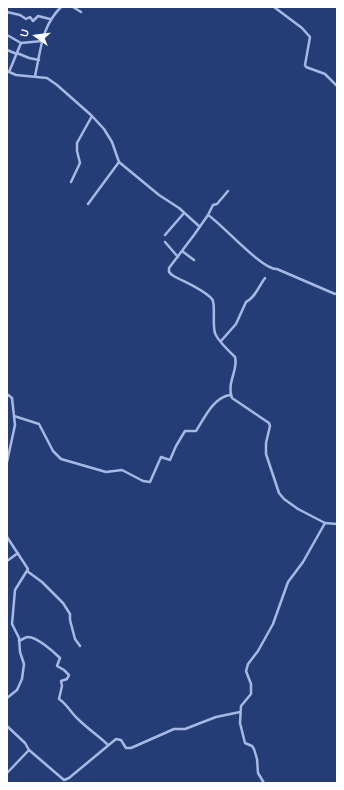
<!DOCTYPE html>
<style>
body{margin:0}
#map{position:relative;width:344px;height:790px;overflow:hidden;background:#253d77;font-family:Quicksand,sans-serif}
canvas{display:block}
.frame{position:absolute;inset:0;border:8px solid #fff;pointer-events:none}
.north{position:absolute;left:16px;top:16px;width:40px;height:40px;-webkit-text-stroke:3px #253d77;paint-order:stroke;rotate:284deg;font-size:11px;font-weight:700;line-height:16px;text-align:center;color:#fff}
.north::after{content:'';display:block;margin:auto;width:14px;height:18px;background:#fff;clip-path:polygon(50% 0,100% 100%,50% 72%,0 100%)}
</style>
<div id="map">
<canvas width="344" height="790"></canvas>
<div class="frame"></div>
<div class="north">U</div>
</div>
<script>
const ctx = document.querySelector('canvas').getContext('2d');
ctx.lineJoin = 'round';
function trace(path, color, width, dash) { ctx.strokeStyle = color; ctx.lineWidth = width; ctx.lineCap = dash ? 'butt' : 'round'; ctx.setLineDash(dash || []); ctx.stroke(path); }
trace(new Path2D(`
 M 73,7 L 81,12
 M 274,7 L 302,28 L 310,37 L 305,65 L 306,67 L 325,74 L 337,86
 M 7,12 L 20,15 L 26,19 L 30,17 L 33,21 L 38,16 L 50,19
 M 7,35 L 21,43
 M 7,50 L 17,54
 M 17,53 L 29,58 L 39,60
 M 7,71 L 16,75 L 47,78 L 57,85 L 91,115 L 104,129 L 112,142 L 119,162 L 159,195 L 179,208 L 200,227
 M 9,72 L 21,43 L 42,41
 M 35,76 C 41,50 41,27 61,7
 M 71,182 L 80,163 L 77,151 L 77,143 L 92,116
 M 88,204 L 119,162
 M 208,215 L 213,205 L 217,204 L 228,191
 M 165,235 L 184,213
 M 165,242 L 178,257
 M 182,251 L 194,260
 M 337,293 L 335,294 L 277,269 C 263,271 222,224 208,215 L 194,235 L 169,268 L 169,272 L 172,275 C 184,282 203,289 212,299 C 216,303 212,324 215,333 C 217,340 229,351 235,357 C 239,369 226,383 232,398 L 269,423 L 270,426 L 266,443 L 266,454 L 279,493 L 284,499 L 298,509 L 325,523 L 337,524
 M 221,341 L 236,324 L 246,302 C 255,298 259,286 265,278
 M 7,394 L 12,398 L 15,425 L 7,462
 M 14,416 L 39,424 L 53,451 L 61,459 L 106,472 L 122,470 L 143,481 L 150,482 L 161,457 L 170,460 L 176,446 L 185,431 L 196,431 C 204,419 214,396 231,395
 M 7,537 L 28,569 L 15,590 L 12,624 L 19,638 L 20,652 L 24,664 L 22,679 L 17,690 L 7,698
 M 7,561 L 18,553
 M 27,571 L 42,582 L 63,603 L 70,614 L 70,620 L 75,639 L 80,646
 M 19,641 C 22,640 25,637 28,637 C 37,637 54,652 60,658 L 57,666 L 64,670 L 69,675 L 67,679 L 61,681 L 62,686 L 59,699 C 67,704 71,713 79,720 C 88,729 99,736 108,745
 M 7,726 L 25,743 L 29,750 L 64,780 L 69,778 L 116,739 L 121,740 L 126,748 L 131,748 L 174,729 L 185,729 L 216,717 L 240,712
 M 7,773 L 29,750
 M 264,783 L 258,773 L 257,759 L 254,749 L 252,746 L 245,743 L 240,723 L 241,706 L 251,694 L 251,684 L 246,671 L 248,664 L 258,651 L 273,624 L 288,582 L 303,562 L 325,523`), '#a6b9e3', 2.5);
</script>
